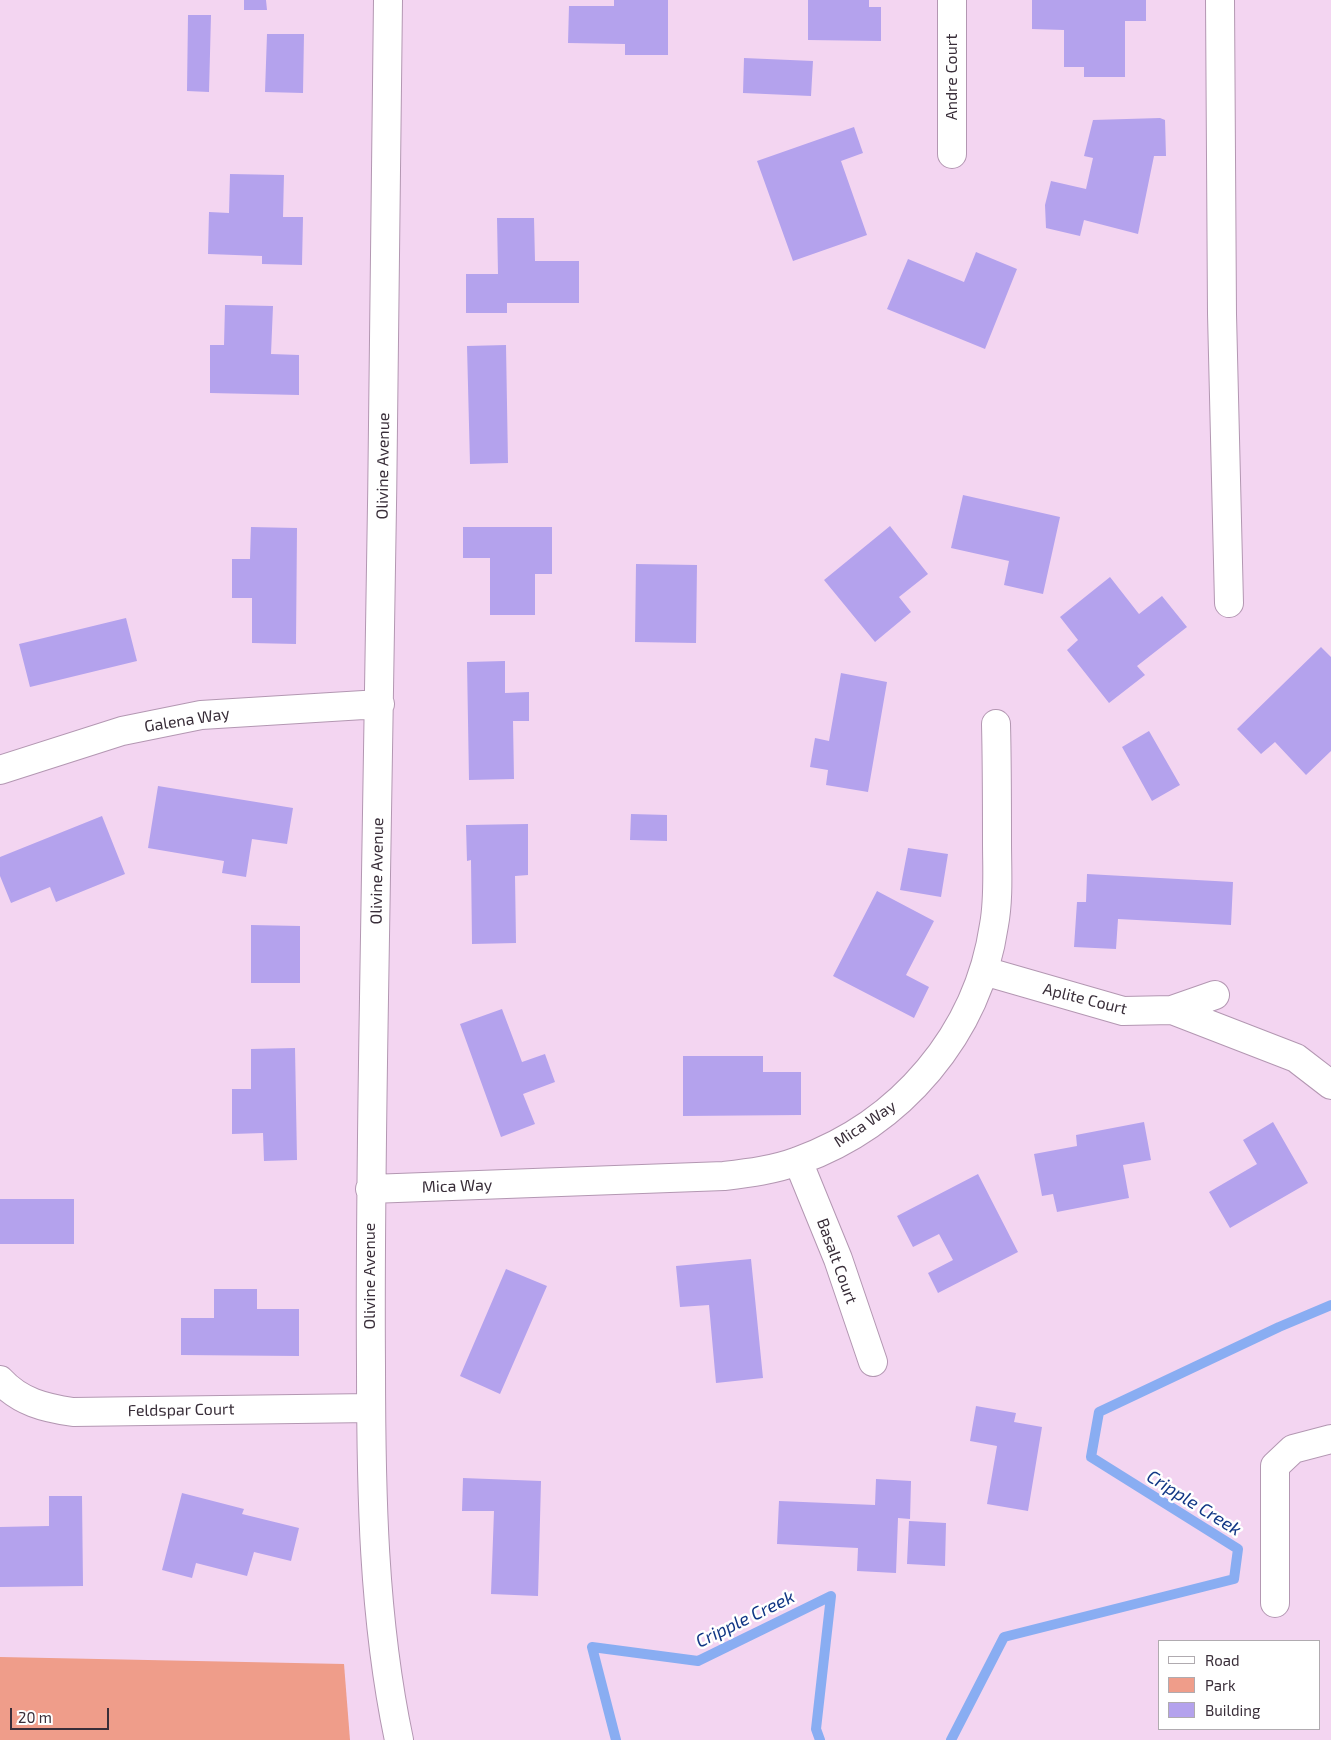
<!DOCTYPE html>
<style>
body{margin:0}
#map{position:relative;width:1331px;height:1740px;overflow:hidden;background:#f3d5f1;font-family:"Exo 2",sans-serif}
canvas{display:block}
.legend{position:absolute;left:1158px;top:1640px;width:162px;height:90px;box-sizing:border-box;background:#fff;border:1px solid #b0abb0;margin:0;padding:6px 9px;list-style:none;font-size:15px;color:#392e39}
.legend li{display:flex;align-items:center;gap:10px;height:25px}
.legend b{width:25px;border:1px solid #b0abb0}
.scale{position:absolute;left:10px;top:1708px;width:99px;height:22px;box-sizing:border-box;border:2px solid #392e39;border-top:0;padding-left:6px;font-size:15px;line-height:18px;white-space:nowrap;color:#392e39;-webkit-text-stroke:4px #fff;paint-order:stroke}
</style>
<div id="map">
<canvas width="1331" height="1740"></canvas>
<ul class="legend">
<li><b style="height:6px;background:#fff"></b>Road</li>
<li><b style="height:14px;background:#ef9d8a"></b>Park</li>
<li><b style="height:14px;background:#b4a2ed"></b>Building</li>
</ul>
<div class="scale">20 m</div>
</div>
<script>
const ctx = document.querySelector('canvas').getContext('2d');
ctx.lineJoin = 'round';
function fillPath(path, color) { ctx.fillStyle = color; ctx.fill(path, 'evenodd'); }
function trace(path, color, width, dash) { ctx.strokeStyle = color; ctx.lineWidth = width; ctx.lineCap = dash ? 'butt' : 'round'; ctx.setLineDash(dash || []); ctx.stroke(path); }
function label(font, color, halo, rows, align = 'center') {
  ctx.font = font + ' "Exo 2",sans-serif'; ctx.lineWidth = 5; ctx.setLineDash([]); ctx.textBaseline = 'middle'; ctx.strokeStyle = halo; ctx.fillStyle = color; for (const [text, x, y, turn = 0] of rows) {
    ctx.save(); ctx.translate(x, y); ctx.rotate((+turn || 0) * Math.PI / 180); ctx.textAlign = isNaN(turn) ? turn : align; if (halo) ctx.strokeText(text, 0, 0); ctx.fillText(text, 0, 0); ctx.restore();
  }
}
fillPath(new Path2D(`
 M 0,1657 L 344,1664 L 350,1740 L 0,1740 Z`), '#ef9d8a');
trace(new Path2D(`
 M 616,1740 L 592,1647 L 698,1661 L 831,1596 L 816,1729 L 820,1740
 M 951,1740 L 1004,1637 L 1234,1579 L 1238,1549 L 1091,1457 L 1099,1412 L 1279,1327 L 1331,1305`), '#89adf2', 10);
fillPath(new Path2D(`
 M 244,0 L 266,0 L 267,10 L 244,10 Z
 M 614,0 L 668,0 L 668,55 L 625,55 L 625,44 L 568,43 L 569,6 L 614,6 Z
 M 808,0 L 869,0 L 869,7 L 881,7 L 881,41 L 808,40 Z
 M 1032,0 L 1146,0 L 1146,21 L 1125,21 L 1125,77 L 1084,77 L 1084,67 L 1064,67 L 1064,30 L 1032,29 Z
 M 188,15 L 211,15 L 209,92 L 187,91 Z
 M 267,34 L 304,34 L 303,93 L 265,92 Z
 M 744,58 L 813,61 L 811,96 L 743,93 Z
 M 1160,118 L 1165,120 L 1166,156 L 1154,156 L 1138,234 L 1084,220 L 1080,236 L 1046,228 L 1045,205 L 1051,181 L 1086,189 L 1093,158 L 1084,156 L 1093,120 Z
 M 854,127 L 863,153 L 841,161 L 867,235 L 793,261 L 757,161 Z
 M 230,174 L 284,175 L 283,217 L 303,217 L 302,265 L 262,264 L 262,256 L 208,254 L 209,212 L 229,213 Z
 M 497,218 L 534,218 L 535,261 L 579,261 L 579,303 L 507,303 L 507,313 L 466,313 L 466,274 L 498,274 Z
 M 976,252 L 1017,269 L 985,349 L 887,309 L 908,259 L 964,282 Z
 M 225,305 L 273,306 L 271,354 L 299,355 L 299,395 L 210,393 L 210,345 L 224,345 Z
 M 506,345 L 508,463 L 470,464 L 467,346 Z
 M 963,495 L 1060,517 L 1043,594 L 1004,585 L 1009,561 L 951,548 Z
 M 890,526 L 928,574 L 899,597 L 911,612 L 875,642 L 824,580 Z
 M 251,527 L 297,528 L 296,644 L 252,643 L 252,598 L 232,598 L 232,559 L 250,559 Z
 M 463,527 L 552,527 L 552,574 L 535,574 L 535,615 L 490,615 L 490,558 L 463,558 Z
 M 636,564 L 697,565 L 696,643 L 635,642 Z
 M 1110,577 L 1139,614 L 1162,596 L 1187,627 L 1137,666 L 1145,675 L 1109,703 L 1067,650 L 1078,640 L 1060,617 Z
 M 126,618 L 137,661 L 30,687 L 19,644 Z
 M 1321,647 L 1331,657 L 1331,751 L 1306,775 L 1275,742 L 1261,754 L 1237,729 Z
 M 505,661 L 505,693 L 529,692 L 529,721 L 513,721 L 514,779 L 469,780 L 467,662 Z
 M 841,673 L 887,682 L 868,792 L 826,785 L 828,770 L 810,767 L 815,738 L 829,741 Z
 M 1149,731 L 1180,785 L 1152,801 L 1122,747 Z
 M 158,786 L 293,808 L 287,844 L 252,839 L 246,877 L 222,873 L 224,861 L 148,848 Z
 M 631,814 L 667,815 L 667,841 L 630,840 Z
 M 102,816 L 125,874 L 56,902 L 50,887 L 11,903 L 0,876 L 0,857 Z
 M 528,824 L 528,875 L 515,876 L 516,943 L 472,944 L 471,860 L 467,861 L 466,825 Z
 M 908,848 L 948,854 L 941,897 L 900,890 Z
 M 1087,874 L 1233,882 L 1231,925 L 1118,919 L 1116,949 L 1074,947 L 1077,902 L 1086,902 Z
 M 877,891 L 934,921 L 906,975 L 929,987 L 914,1018 L 833,976 Z
 M 251,925 L 300,926 L 300,983 L 251,983 Z
 M 502,1009 L 522,1062 L 545,1054 L 555,1082 L 523,1094 L 535,1124 L 501,1137 L 460,1024 Z
 M 295,1048 L 297,1160 L 264,1161 L 263,1133 L 232,1134 L 232,1089 L 251,1089 L 251,1049 Z
 M 683,1056 L 763,1056 L 763,1072 L 801,1072 L 801,1115 L 683,1116 Z
 M 1144,1122 L 1151,1160 L 1123,1165 L 1129,1198 L 1057,1212 L 1053,1194 L 1042,1196 L 1034,1154 L 1077,1146 L 1076,1135 Z
 M 1273,1122 L 1308,1183 L 1230,1228 L 1209,1192 L 1257,1164 L 1243,1140 Z
 M 978,1174 L 1018,1252 L 938,1293 L 928,1273 L 953,1260 L 939,1234 L 913,1247 L 897,1216 Z
 M 0,1199 L 74,1199 L 74,1244 L 0,1244 Z
 M 751,1259 L 763,1378 L 716,1383 L 709,1305 L 680,1307 L 676,1266 Z
 M 506,1269 L 547,1286 L 500,1394 L 460,1376 Z
 M 214,1289 L 257,1289 L 257,1309 L 299,1309 L 299,1356 L 181,1355 L 181,1318 L 214,1318 Z
 M 976,1406 L 1016,1413 L 1014,1422 L 1042,1427 L 1028,1511 L 987,1504 L 997,1446 L 970,1441 Z
 M 463,1478 L 541,1481 L 538,1596 L 491,1594 L 494,1511 L 462,1511 Z
 M 876,1479 L 911,1481 L 910,1519 L 898,1518 L 896,1573 L 857,1571 L 858,1548 L 777,1544 L 779,1501 L 875,1505 Z
 M 182,1493 L 244,1509 L 242,1514 L 299,1528 L 291,1561 L 254,1552 L 247,1576 L 196,1563 L 192,1578 L 162,1570 Z
 M 49,1496 L 82,1496 L 83,1586 L 0,1587 L 0,1527 L 49,1526 Z
 M 909,1521 L 946,1523 L 945,1566 L 907,1564 Z`), '#b4a2ed');
const minor = new Path2D(`
 M 388,0 C 384,333 381,665 374,998 C 372,1120 370,1243 371,1365 C 371,1490 373,1617 399,1740
 M 1220,0 L 1222,314 L 1229,603
 M 952,154 L 952,0
 M 0,770 L 122,731 L 201,715 L 380,704
 M 984,971 L 1123,1011 L 1172,1010 L 1215,995
 M 1172,1010 L 1296,1058 L 1331,1085
 M 798,1161 L 838,1259 L 873,1362
 M 370,1189 L 724,1176 C 749,1173 774,1170 798,1161 C 901,1124 978,1034 994,925 C 999,898 997,869 997,842 C 997,803 997,763 996,724
 M 0,1380 C 20,1402 45,1408 73,1412 L 371,1408
 M 1275,1603 L 1275,1466 L 1293,1449 L 1331,1439`);
trace(minor, '#b397b2', 30);
trace(minor, '#fff', 28);
label('16px', '#392e39', '#fff', [
 ["Andre Court",952,77,-90],
 ["Olivine Avenue",383,466,-89],
 ["Galena Way",187,720,-9],
 ["Olivine Avenue",377,871,-89],
 ["Aplite Court",1085,999,14],
 ["Mica Way",865,1124,-34],
 ["Mica Way",457,1186,-2],
 ["Basalt Court",837,1261,70],
 ["Olivine Avenue",370,1276,-90],
 ["Feldspar Court",181,1410,-1]
]);
label('italic 18px', '#113785', '#fff', [
 ["Cripple Creek",1194,1503,32],
 ["Cripple Creek",745,1619,-26]
]);
</script>
